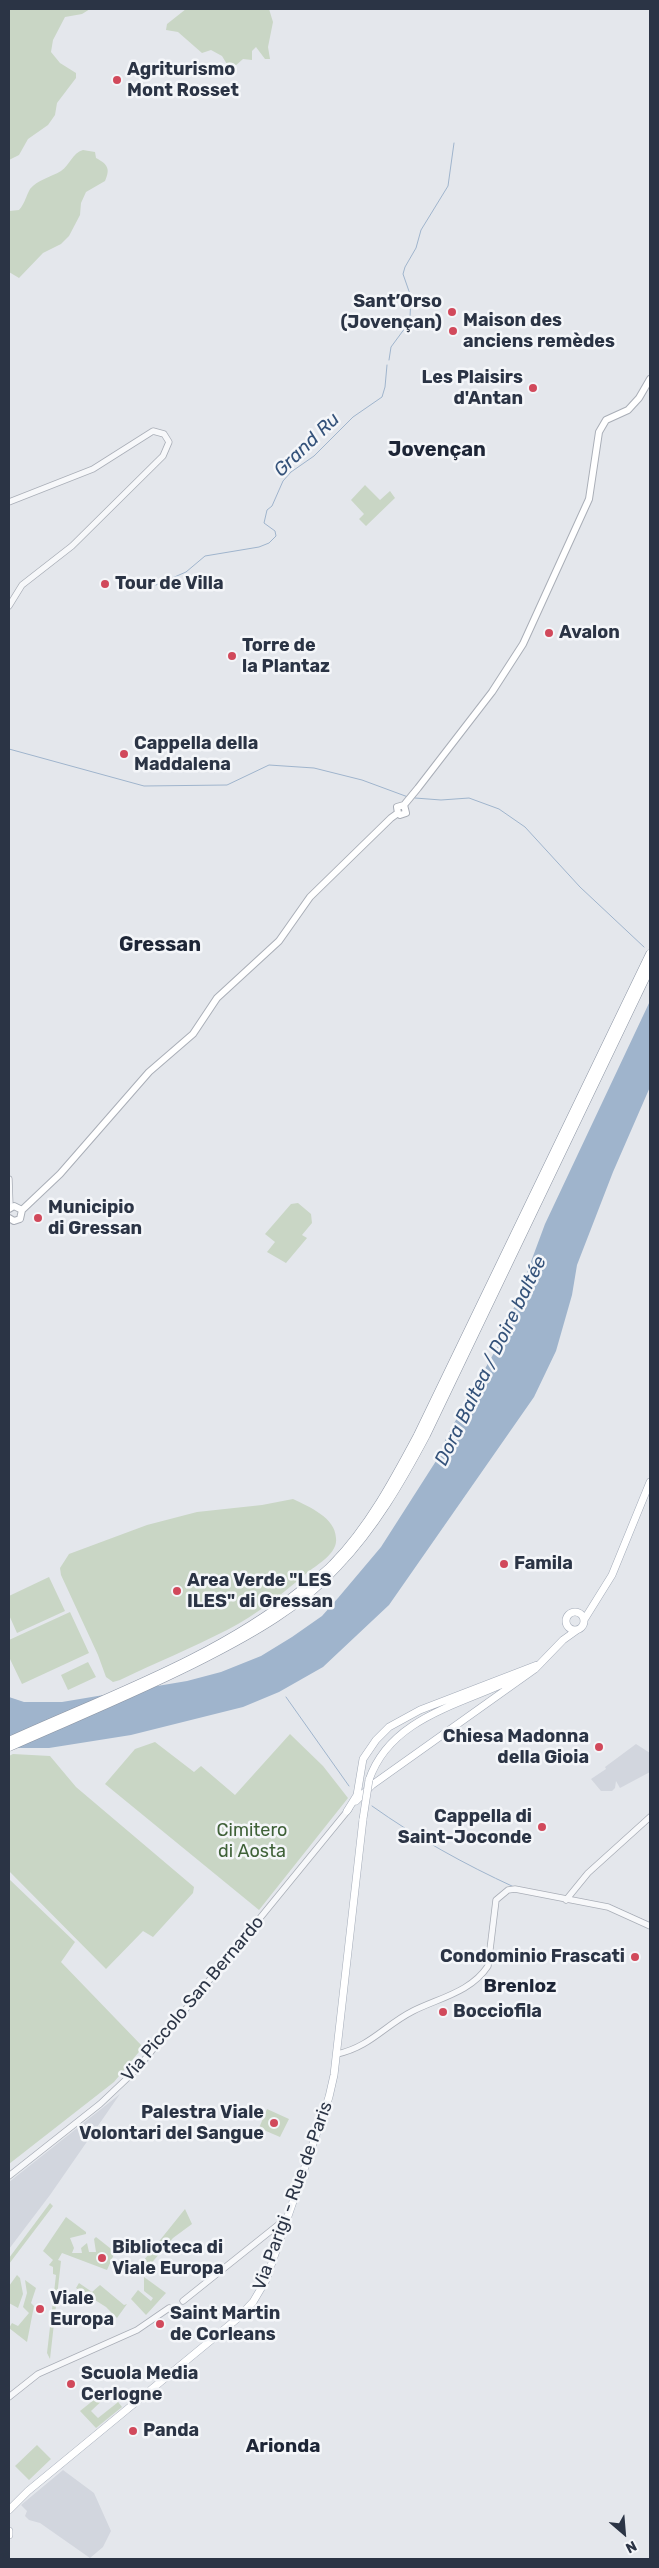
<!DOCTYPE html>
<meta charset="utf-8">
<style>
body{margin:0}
#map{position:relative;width:659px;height:2568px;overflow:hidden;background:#e4e7ec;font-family:Rubik,sans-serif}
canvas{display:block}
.frame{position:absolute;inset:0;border:10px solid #2b3445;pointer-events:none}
.north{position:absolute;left:599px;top:2508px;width:50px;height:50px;-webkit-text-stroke:4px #f4f6f9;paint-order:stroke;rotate:153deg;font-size:14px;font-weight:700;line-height:20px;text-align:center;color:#2b3445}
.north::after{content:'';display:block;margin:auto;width:18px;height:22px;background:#2b3445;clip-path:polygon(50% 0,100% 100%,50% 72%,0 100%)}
</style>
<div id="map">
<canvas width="659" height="2568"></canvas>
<div class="frame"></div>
<div class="north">N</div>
</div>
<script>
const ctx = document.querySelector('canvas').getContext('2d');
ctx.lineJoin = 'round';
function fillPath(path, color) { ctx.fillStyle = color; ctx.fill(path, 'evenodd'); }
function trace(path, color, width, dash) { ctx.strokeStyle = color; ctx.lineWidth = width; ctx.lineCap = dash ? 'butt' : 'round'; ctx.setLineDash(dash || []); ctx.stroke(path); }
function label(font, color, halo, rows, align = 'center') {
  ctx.font = font + ' Rubik,sans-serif'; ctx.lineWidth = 5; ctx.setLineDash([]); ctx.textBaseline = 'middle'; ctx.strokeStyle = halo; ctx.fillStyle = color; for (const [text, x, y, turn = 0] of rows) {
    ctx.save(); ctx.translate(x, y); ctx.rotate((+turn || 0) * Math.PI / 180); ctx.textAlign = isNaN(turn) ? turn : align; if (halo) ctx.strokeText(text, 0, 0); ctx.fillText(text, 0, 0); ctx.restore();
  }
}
fillPath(new Path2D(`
 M 636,1744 L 650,1753 L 650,1772 L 620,1788 L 616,1781 L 615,1788 L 612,1791 L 601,1791 L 591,1779 L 606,1769 L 605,1767 Z
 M 120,2094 L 50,2195 L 9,2249 L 9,2182 Z
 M 63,2470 L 94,2493 L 111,2531 L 103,2547 L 90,2558 L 40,2523 L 29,2520 L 25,2516 L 27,2511 L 21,2505 Z`), '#d2d6de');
fillPath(new Path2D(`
 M 9,9 L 90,9 L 82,14 L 65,17 L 53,40 L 51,52 L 60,63 L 76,73 L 76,78 L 57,103 L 55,115 L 48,125 L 28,139 L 19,155 L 9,160 Z
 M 186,9 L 269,9 L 273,22 L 268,47 L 270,59 L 265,59 L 256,47 L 252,51 L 252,60 L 243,59 L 234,67 L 228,66 L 222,56 L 211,50 L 202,53 L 178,32 L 166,30 L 167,24 Z
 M 83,150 L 95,152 L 96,158 C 107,164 111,168 105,181 L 86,192 L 81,203 L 80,215 L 69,236 L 61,244 L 43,253 L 19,278 L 9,272 L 9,211 L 19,210 C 25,203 26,196 30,189 C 37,180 51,177 61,171 C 70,165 72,153 83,150 Z
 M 365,485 L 380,500 L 390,491 L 395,498 L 366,526 L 359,519 L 364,514 L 351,500 Z
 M 298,1203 L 311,1214 L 312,1223 L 302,1235 L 307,1238 L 286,1263 L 267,1252 L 275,1242 L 265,1234 L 291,1204 Z
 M 293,1499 C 309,1507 335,1517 336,1538 C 338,1553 318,1564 308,1572 C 283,1593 257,1615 227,1630 C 192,1648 155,1663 120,1680 L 113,1682 L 106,1677 L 98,1655 L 61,1575 L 60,1568 L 69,1554 L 147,1525 L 197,1512 L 262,1505 Z
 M 49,1577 L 65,1611 L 17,1633 L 9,1615 L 9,1596 Z
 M 70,1612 L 89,1653 L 22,1684 L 9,1657 L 9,1640 Z
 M 88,1662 L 96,1677 L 68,1690 L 61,1675 Z
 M 290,1734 L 323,1766 L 348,1798 L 259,1910 L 105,1784 L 135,1749 L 155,1742 L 194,1772 L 201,1766 L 235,1795 Z
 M 13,1754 L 50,1756 L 76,1787 L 194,1887 L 193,1893 L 153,1937 L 143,1931 L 106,1969 L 9,1871 L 9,1756 Z
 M 9,1879 L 75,1942 L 61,1962 L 143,2047 L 114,2082 L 9,2164 Z
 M 267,2109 L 289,2119 L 280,2137 L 259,2128 Z
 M 50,2203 L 53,2206 L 9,2264 L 9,2258 Z
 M 185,2209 L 192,2224 L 173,2238 L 148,2267 L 144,2260 Z
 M 66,2217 L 86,2232 L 86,2234 L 70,2238 L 74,2248 L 72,2253 L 82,2253 L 81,2248 L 87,2243 L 89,2252 L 96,2252 L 94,2239 L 96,2237 L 115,2252 L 107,2270 L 62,2253 L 58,2260 L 61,2261 L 50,2359 L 47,2353 L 56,2275 L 53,2274 L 53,2267 L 49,2265 L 53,2260 L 43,2251 Z
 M 17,2275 L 20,2278 L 23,2294 L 18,2308 L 9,2303 L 9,2286 Z
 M 144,2277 L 166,2293 L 146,2315 L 131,2299 L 138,2290 L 151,2301 L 153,2298 L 144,2291 Z
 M 25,2280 L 36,2288 L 31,2303 L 34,2306 L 27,2342 L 9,2328 L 12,2323 L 18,2326 L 29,2313 L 23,2307 L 27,2293 Z
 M 79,2283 L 92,2292 L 100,2285 L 124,2305 L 127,2304 L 117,2318 L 106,2307 L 76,2288 Z
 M 109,2394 L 91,2411 L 98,2418 L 117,2403 L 115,2398 L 122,2407 L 96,2428 L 80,2411 L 100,2395 L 106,2397 Z
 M 37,2445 L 51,2459 L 29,2480 L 15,2466 Z`), '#c9d6c5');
fillPath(new Path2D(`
 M 650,1001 L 650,1087 L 613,1172 L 577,1265 L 572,1295 L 556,1351 L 534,1397 L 389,1605 L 323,1667 L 279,1692 L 243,1707 L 131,1735 L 49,1748 L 9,1748 L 9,1697 L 24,1702 L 62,1702 L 187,1681 L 221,1672 L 261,1656 L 292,1637 L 322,1616 L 338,1598 L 381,1547 L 436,1461 L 448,1434 L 503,1337 L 545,1224 Z`), '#9fb4cc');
trace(new Path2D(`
 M 389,360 L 391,347 L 405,328 L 410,317 L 411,297 L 403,274 L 405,267 L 416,248 L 421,230 L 448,186 L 454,143
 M 156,585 L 186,572 L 205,556 L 259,547 L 269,543 L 276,536 L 275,531 L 264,523 L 267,510 L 272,506 L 283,481 L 291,472 L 314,456 L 353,417 L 382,397 L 385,387 L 387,365
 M 9,749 L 144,786 L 227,785 L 269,765 L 314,768 L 362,780 L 408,797
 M 415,798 L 441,800 L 469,798 L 499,809 L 525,827 L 580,887 L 644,947
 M 286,1697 L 349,1786
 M 372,1806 C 417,1838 464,1864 514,1887
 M 610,1905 L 650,1923`), '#9fb4cc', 1);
const tertiary = new Path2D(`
 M 9,502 L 93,469 L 153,431 L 164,434 L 169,442 L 163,456 L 72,546 L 22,585 L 9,606
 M 9,1179 L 10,1207
 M 566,1900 L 588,1873 L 650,1817
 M 337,2054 C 370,2047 385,2025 413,2011 C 439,1998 471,1992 488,1966 L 496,1900 L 508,1890 L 515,1889 L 608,1907 L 650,1926
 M 9,2176 L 100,2104 L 136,2070 L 349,1809
 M 183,2301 L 288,2217
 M 9,2397 L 38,2374 L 137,2330 L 169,2308`);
const secondary = new Path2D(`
 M 398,813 L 397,807 L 404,805 L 418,788 L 492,692 L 523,644 L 589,499 L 599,432 L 606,420 L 628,410 L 639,398 L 650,379
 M 9,1209 L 14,1206 L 22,1210
 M 9,1218 L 14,1221 L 20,1219 L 22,1210 L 60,1174 L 149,1072 L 193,1034 L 217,998 L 279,941 L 310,897 L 391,818 L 398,813 L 400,815 L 406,813 L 404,805`);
const primary = new Path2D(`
 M566 1621a9 9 0 1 1 18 0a9 9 0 1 1-18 0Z
 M 584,1620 L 612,1575 L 650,1482
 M 369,1780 C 391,1715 466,1704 520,1676
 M 356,1801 L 372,1785 L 535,1669 L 563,1640 L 577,1630
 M 347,1811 L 357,1795 L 363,1759 L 376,1740 L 389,1727 L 420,1710 L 537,1665
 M 9,2510 L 28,2491 L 238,2318 L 253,2302 L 266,2280 L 329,2097 L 334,2075 L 363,1819
 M 9,2531 L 9,2535`);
const motorway = new Path2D(`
 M 9,1741 C 108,1696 216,1658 301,1590 C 311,1582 324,1574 333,1564 C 369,1527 394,1480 418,1435 L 650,954
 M 9,1747 C 74,1718 141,1691 205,1658 C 252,1634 302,1606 338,1566 C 375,1527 401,1482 426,1435 L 650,968`);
trace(tertiary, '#a9aeb7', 7);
trace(secondary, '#a9aeb7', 8);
trace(primary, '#a3abb8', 8);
trace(motorway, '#8b94a3', 9);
trace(tertiary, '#f7f8fa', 5.5);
trace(secondary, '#fff', 6);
trace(primary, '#fff', 7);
trace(motorway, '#fff', 8);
const primaryBridge = new Path2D(`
 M 363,1819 L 369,1780`);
trace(primaryBridge, '#a3abb8', 8, []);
trace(primaryBridge, '#fff', 7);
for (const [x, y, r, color] of [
 [117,80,5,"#d1495b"],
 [452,312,5,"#d1495b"],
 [453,331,5,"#d1495b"],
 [533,388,5,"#d1495b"],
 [105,584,5,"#d1495b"],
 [549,633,5,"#d1495b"],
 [232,656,5,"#d1495b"],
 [124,754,5,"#d1495b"],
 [38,1218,5,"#d1495b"],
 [504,1564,5,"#d1495b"],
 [177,1591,5,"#d1495b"],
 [599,1747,5,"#d1495b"],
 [542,1827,5,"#d1495b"],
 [635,1957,5,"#d1495b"],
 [443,2012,5,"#d1495b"],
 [274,2123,5,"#d1495b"],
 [102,2258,5,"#d1495b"],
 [40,2309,5,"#d1495b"],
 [160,2324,5,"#d1495b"],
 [71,2384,5,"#d1495b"],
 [133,2431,5,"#d1495b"]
]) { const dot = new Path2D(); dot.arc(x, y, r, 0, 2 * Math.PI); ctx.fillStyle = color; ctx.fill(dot); trace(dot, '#f4f6f9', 2); }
label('bold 18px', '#2b3445', '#f4f6f9', [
 ["Agriturismo",127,70],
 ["Mont Rosset",127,91],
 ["Sant’Orso",442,302,"right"],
 ["(Jovençan)",442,323,"right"],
 ["Maison des",463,321],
 ["anciens remèdes",463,342],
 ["Les Plaisirs",523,378,"right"],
 ["d'Antan",523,399,"right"],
 ["Tour de Villa",115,584],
 ["Avalon",559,633],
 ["Torre de",242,646],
 ["la Plantaz",242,667],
 ["Cappella della",134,744],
 ["Maddalena",134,765],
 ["Municipio",48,1208],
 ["di Gressan",48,1229],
 ["Famila",514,1564],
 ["Area Verde \"LES",187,1581],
 ["ILES\" di Gressan",187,1602],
 ["Chiesa Madonna",589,1737,"right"],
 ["della Gioia",589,1758,"right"],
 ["Cappella di",532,1817,"right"],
 ["Saint-Joconde",532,1838,"right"],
 ["Condominio Frascati",625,1957,"right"],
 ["Bocciofila",453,2012],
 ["Palestra Viale",264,2113,"right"],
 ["Volontari del Sangue",264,2134,"right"],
 ["Biblioteca di",112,2248],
 ["Viale Europa",112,2269],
 ["Viale",50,2299],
 ["Europa",50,2320],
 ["Saint Martin",170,2314],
 ["de Corleans",170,2335],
 ["Scuola Media",81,2374],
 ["Cerlogne",81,2395],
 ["Panda",143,2431]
], 'left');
label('18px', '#3f6138', '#f4f6f9', [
 ["Cimitero",252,1831],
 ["di Aosta",252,1852]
]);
label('18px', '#2b3445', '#f4f6f9', [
 ["Via Piccolo San Bernardo",193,1999,-50],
 ["Via Parigi - Rue de Paris",293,2196,-70]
]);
label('italic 19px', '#34527a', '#f4f6f9', [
 ["Grand Ru",307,445,-44],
 ["Dora Baltea / Doire baltée",491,1361,-64]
]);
label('bold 19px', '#1d2536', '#f4f6f9', [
 ["Brenloz",520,1987],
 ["Arionda",283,2447]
]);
label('bold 20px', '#1d2536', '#f4f6f9', [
 ["Jovençan",437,450],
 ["Gressan",160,945]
]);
</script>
